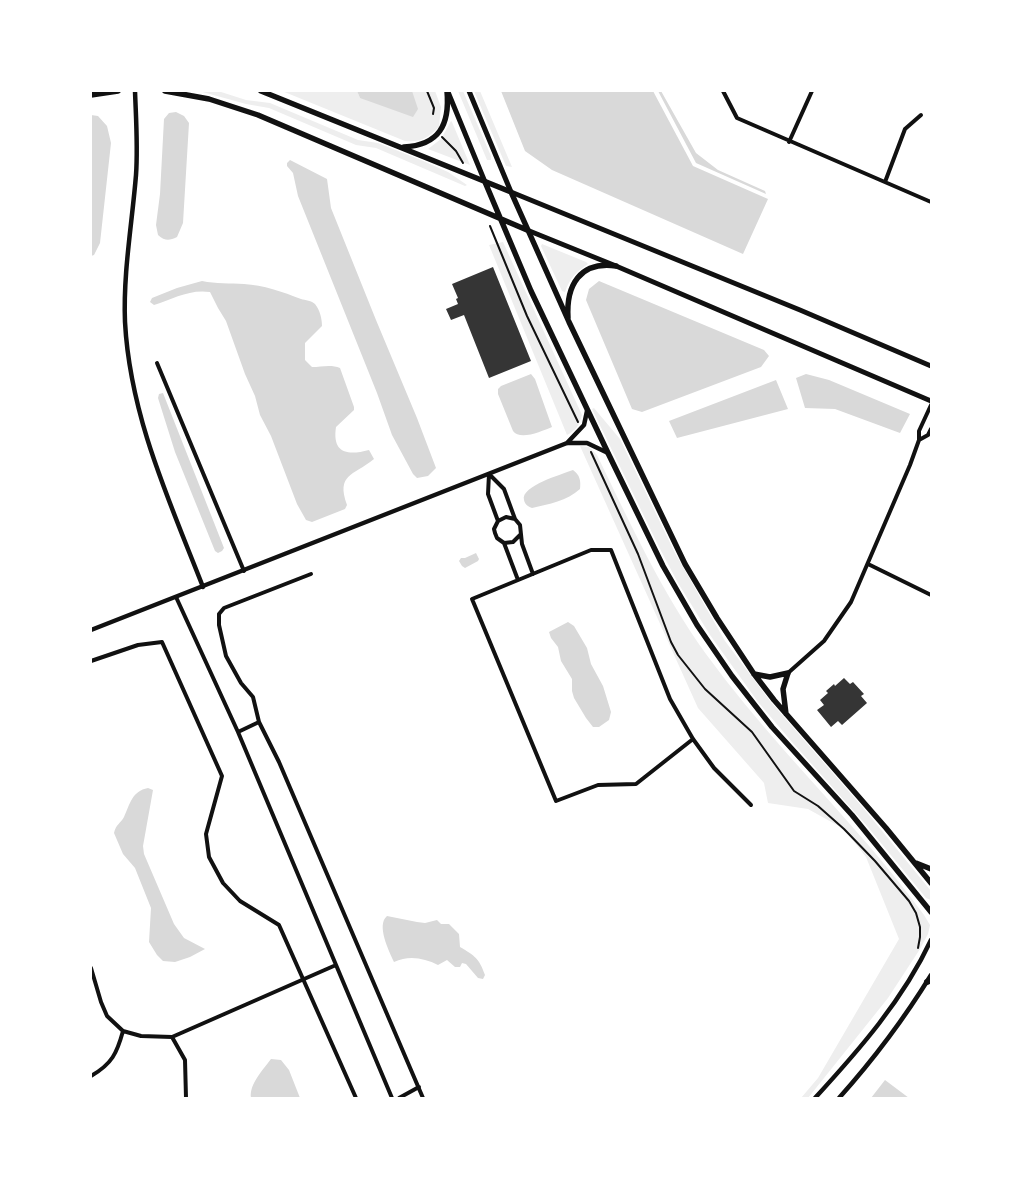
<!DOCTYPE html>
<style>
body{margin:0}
#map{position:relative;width:1022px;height:1189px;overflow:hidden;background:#fff;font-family:Manrope,sans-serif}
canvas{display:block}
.frame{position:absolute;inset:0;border:92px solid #fff;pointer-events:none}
</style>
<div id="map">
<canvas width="1022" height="1189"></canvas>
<div class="frame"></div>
</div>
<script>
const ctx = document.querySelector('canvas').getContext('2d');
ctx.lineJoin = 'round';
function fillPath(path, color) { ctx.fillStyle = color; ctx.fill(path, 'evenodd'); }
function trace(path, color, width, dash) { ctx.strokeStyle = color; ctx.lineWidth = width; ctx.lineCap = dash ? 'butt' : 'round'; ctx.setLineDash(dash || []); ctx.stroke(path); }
fillPath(new Path2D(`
 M 199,91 L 218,91 L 246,100 L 270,103 L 358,140 L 378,143 L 421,160 L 448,172 L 467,185 L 465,186 L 376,148 L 356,145 L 269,108 L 246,104 Z
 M 282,91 L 357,91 L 360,98 L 399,91 L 435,91 L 441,107 L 439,127 C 426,139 422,142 405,141 Z
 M 458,91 L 463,91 L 491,156 L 491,160 L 487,160 Z
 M 474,91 L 480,91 L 512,167 L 506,166 Z
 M 451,121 L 452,122 L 470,165 L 428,149 L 441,139 Z
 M 503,242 L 582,415 C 579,426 576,430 567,435 L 489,245 Z
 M 542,244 L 586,262 L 588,264 C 576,272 570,278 565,292 L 562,291 L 541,246 Z
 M 594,408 L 620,439 L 675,553 L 725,641 L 770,701 L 865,810 L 931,891 L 931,900 L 926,898 L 867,826 L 792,742 L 758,702 L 710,635 L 678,583 L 659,547 L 592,409 Z
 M 580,446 L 589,447 L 597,455 C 630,523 662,593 706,654 C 756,723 815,783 870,847 C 889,869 907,892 924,915 L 930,925 L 928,934 L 920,949 L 888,998 L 808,1098 L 801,1098 L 818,1078 L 899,939 L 866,857 L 844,829 L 808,809 L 768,803 L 764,783 L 698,708 Z`), '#eee');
fillPath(new Path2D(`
 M 357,91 L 412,91 L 418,109 L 413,117 L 360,98 Z
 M 501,91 L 653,91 L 693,166 L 768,199 L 743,254 L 552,170 L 525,151 Z
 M 658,91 L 661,91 L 696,153 L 718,170 L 765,191 L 766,194 L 696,163 Z
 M 176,112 L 184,116 L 189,123 L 183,223 L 177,237 C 169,241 165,241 158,235 L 156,225 L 160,194 L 164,119 L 169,113 Z
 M 91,115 L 98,116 L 107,126 L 111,143 L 100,243 L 94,255 L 91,256 Z
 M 290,160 L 327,179 L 331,208 L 376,320 L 417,418 L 436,468 L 428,476 L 417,478 L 413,474 L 392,435 L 377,393 L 298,196 L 293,173 L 287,166 L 287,163 Z
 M 202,281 C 216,284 230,283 244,284 C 263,285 283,292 301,299 C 305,300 312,301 315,304 C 320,310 322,319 322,326 L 305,343 L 305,360 L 312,367 C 321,367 331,364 340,368 L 354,407 L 354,410 L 336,427 C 332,453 347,456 369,450 L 374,459 C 353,476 336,474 347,505 L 345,509 L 312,522 L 306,520 L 297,504 L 271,436 L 260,415 L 255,396 L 245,374 L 226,321 L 218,308 L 210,292 C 189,289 173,299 154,305 L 150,302 L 152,298 L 177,288 Z
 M 599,281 L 764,350 L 769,356 L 761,367 L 642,412 L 632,409 L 586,300 L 589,289 Z
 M 531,374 L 535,379 L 552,427 C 542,431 520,441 513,431 L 498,394 L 498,389 L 501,386 Z
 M 806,374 L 829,380 L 910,414 L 900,433 L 835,409 L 805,408 L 796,378 Z
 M 776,380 L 788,409 L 677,438 L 669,421 Z
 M 163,393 L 224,548 L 222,551 L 218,553 L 215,551 L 175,452 L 158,398 L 159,394 Z
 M 573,470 C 580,475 581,481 580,489 C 567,501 549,504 532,508 C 529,507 525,505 524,500 C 520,486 563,474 573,470 Z
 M 476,553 L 479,559 L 478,561 L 465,568 L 462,566 L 459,561 L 461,558 L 465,558 Z
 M 568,622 L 574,626 L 587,648 L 591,664 L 603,686 L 611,712 L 609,720 L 599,727 L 593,727 L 586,718 L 574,698 L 572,691 L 572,679 L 561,661 L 558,647 L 551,638 L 549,632 Z
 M 148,788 L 153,790 L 143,846 L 144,854 L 174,924 L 184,938 L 205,949 L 190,957 L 175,962 L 163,961 L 157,955 L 149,942 L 151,908 L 135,868 L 123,854 L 114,833 C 116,824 121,823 124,817 C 130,804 132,791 148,788 Z
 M 387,916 L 417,922 L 425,923 L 437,920 L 441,924 L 449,924 L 459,934 L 460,947 C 475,956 479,958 485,975 L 483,979 L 478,978 L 466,964 L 462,963 L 460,967 L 455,967 L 447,960 L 438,965 C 424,958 409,955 394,962 C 389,951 376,925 387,916 Z
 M 271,1059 L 281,1060 L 289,1070 L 300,1098 L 251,1098 C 249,1084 263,1070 271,1059 Z
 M 885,1080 L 909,1098 L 871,1098 Z`), '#d9d9d9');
fillPath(new Path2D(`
 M 493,267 L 531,361 L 489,378 L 464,315 L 451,320 L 446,309 L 458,304 L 456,299 L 458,298 L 452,284 Z
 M 844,678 L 850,684 L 853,682 L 864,694 L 861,696 L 867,703 L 842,725 L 838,721 L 831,727 L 817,710 L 824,705 L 820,700 L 828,693 L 826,691 L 834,684 L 835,686 Z`), '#353535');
trace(new Path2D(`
 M 427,91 L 434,108 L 433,114
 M 442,137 L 456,151 L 463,163
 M 490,226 L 527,316 L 578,422
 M 591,452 L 638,554 L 671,642 L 678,655 L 705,689 L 752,732 L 794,791 L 818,806 L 844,829 L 875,861 L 909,901 L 916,913 L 920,927 L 920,937 L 918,948`), '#111', 2);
trace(new Path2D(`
 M 723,91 L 737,118 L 931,202
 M 789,142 L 812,91
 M 885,182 L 905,129 L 921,115
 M 157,363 L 244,571
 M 919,440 L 928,435 L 931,429
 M 489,474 L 488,494 L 498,521 L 494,529 L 495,533 L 497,538 L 504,543 L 518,580
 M 489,474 L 504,489 L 515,519 L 520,525 L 522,544 L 533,574
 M 498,521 L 506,517 L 515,519
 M 504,543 L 513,542 L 520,535
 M 868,564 L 931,595
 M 311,574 L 224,608 L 219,614 L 219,625 L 226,656 L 241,683 L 253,697 L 259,722 L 279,762 L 423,1098
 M 176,597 L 238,732 L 392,1098
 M 91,661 L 138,645 L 162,642 L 222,776 L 206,834 L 209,857 L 223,883 L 240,901 L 279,925 L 356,1098
 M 788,673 L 824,641 L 851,602 L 910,465 L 919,440 L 919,431 L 931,405
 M 238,732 L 259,722
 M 693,739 L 636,784 L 598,785 L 556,801 L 472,599 L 591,550 L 611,550 L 670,699 L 693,739 L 714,768 L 751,805
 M 91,968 L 101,1002 L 107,1016 L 123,1031 L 141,1036 L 172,1037 L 336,965
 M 172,1037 L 185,1060 L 186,1098
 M 91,1076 C 112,1064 117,1053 123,1031
 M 399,1098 L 419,1087`), '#111', 4);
trace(new Path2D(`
 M 135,91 C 136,119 138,147 136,175 C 132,224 123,273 125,322 C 130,416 169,500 203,587
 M 567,443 L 584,425 L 587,411
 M 91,630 L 567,443 L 587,443 L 608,453
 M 815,1098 C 859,1050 903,1000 931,940
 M 839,1098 C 873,1060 904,1019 931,975`), '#111', 4.5);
trace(new Path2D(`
 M 469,91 L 511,192 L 800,310 L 931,366
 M 448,92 L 485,182
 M 527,230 L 616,266 L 931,401`), '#111', 5);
trace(new Path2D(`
 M 165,91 L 209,99 L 258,115 L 527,230
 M 261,91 L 511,192 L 569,322 L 685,564 L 717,618 L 754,674 L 774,700 L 886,828 L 931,883
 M 91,95 L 118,91
 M 404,147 C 439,145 450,125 447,91
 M 485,182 L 531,291 L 608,453 L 663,566 L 697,625 L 732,676 L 772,727 L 852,815 L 931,912
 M 568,318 C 566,285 580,261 616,266
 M 754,674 L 770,677 L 788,673
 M 786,714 L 783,689 L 788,673
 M 916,863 L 931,869`), '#111', 5.5);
trace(new Path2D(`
 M 927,982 L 931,980`), '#111', 6);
</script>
